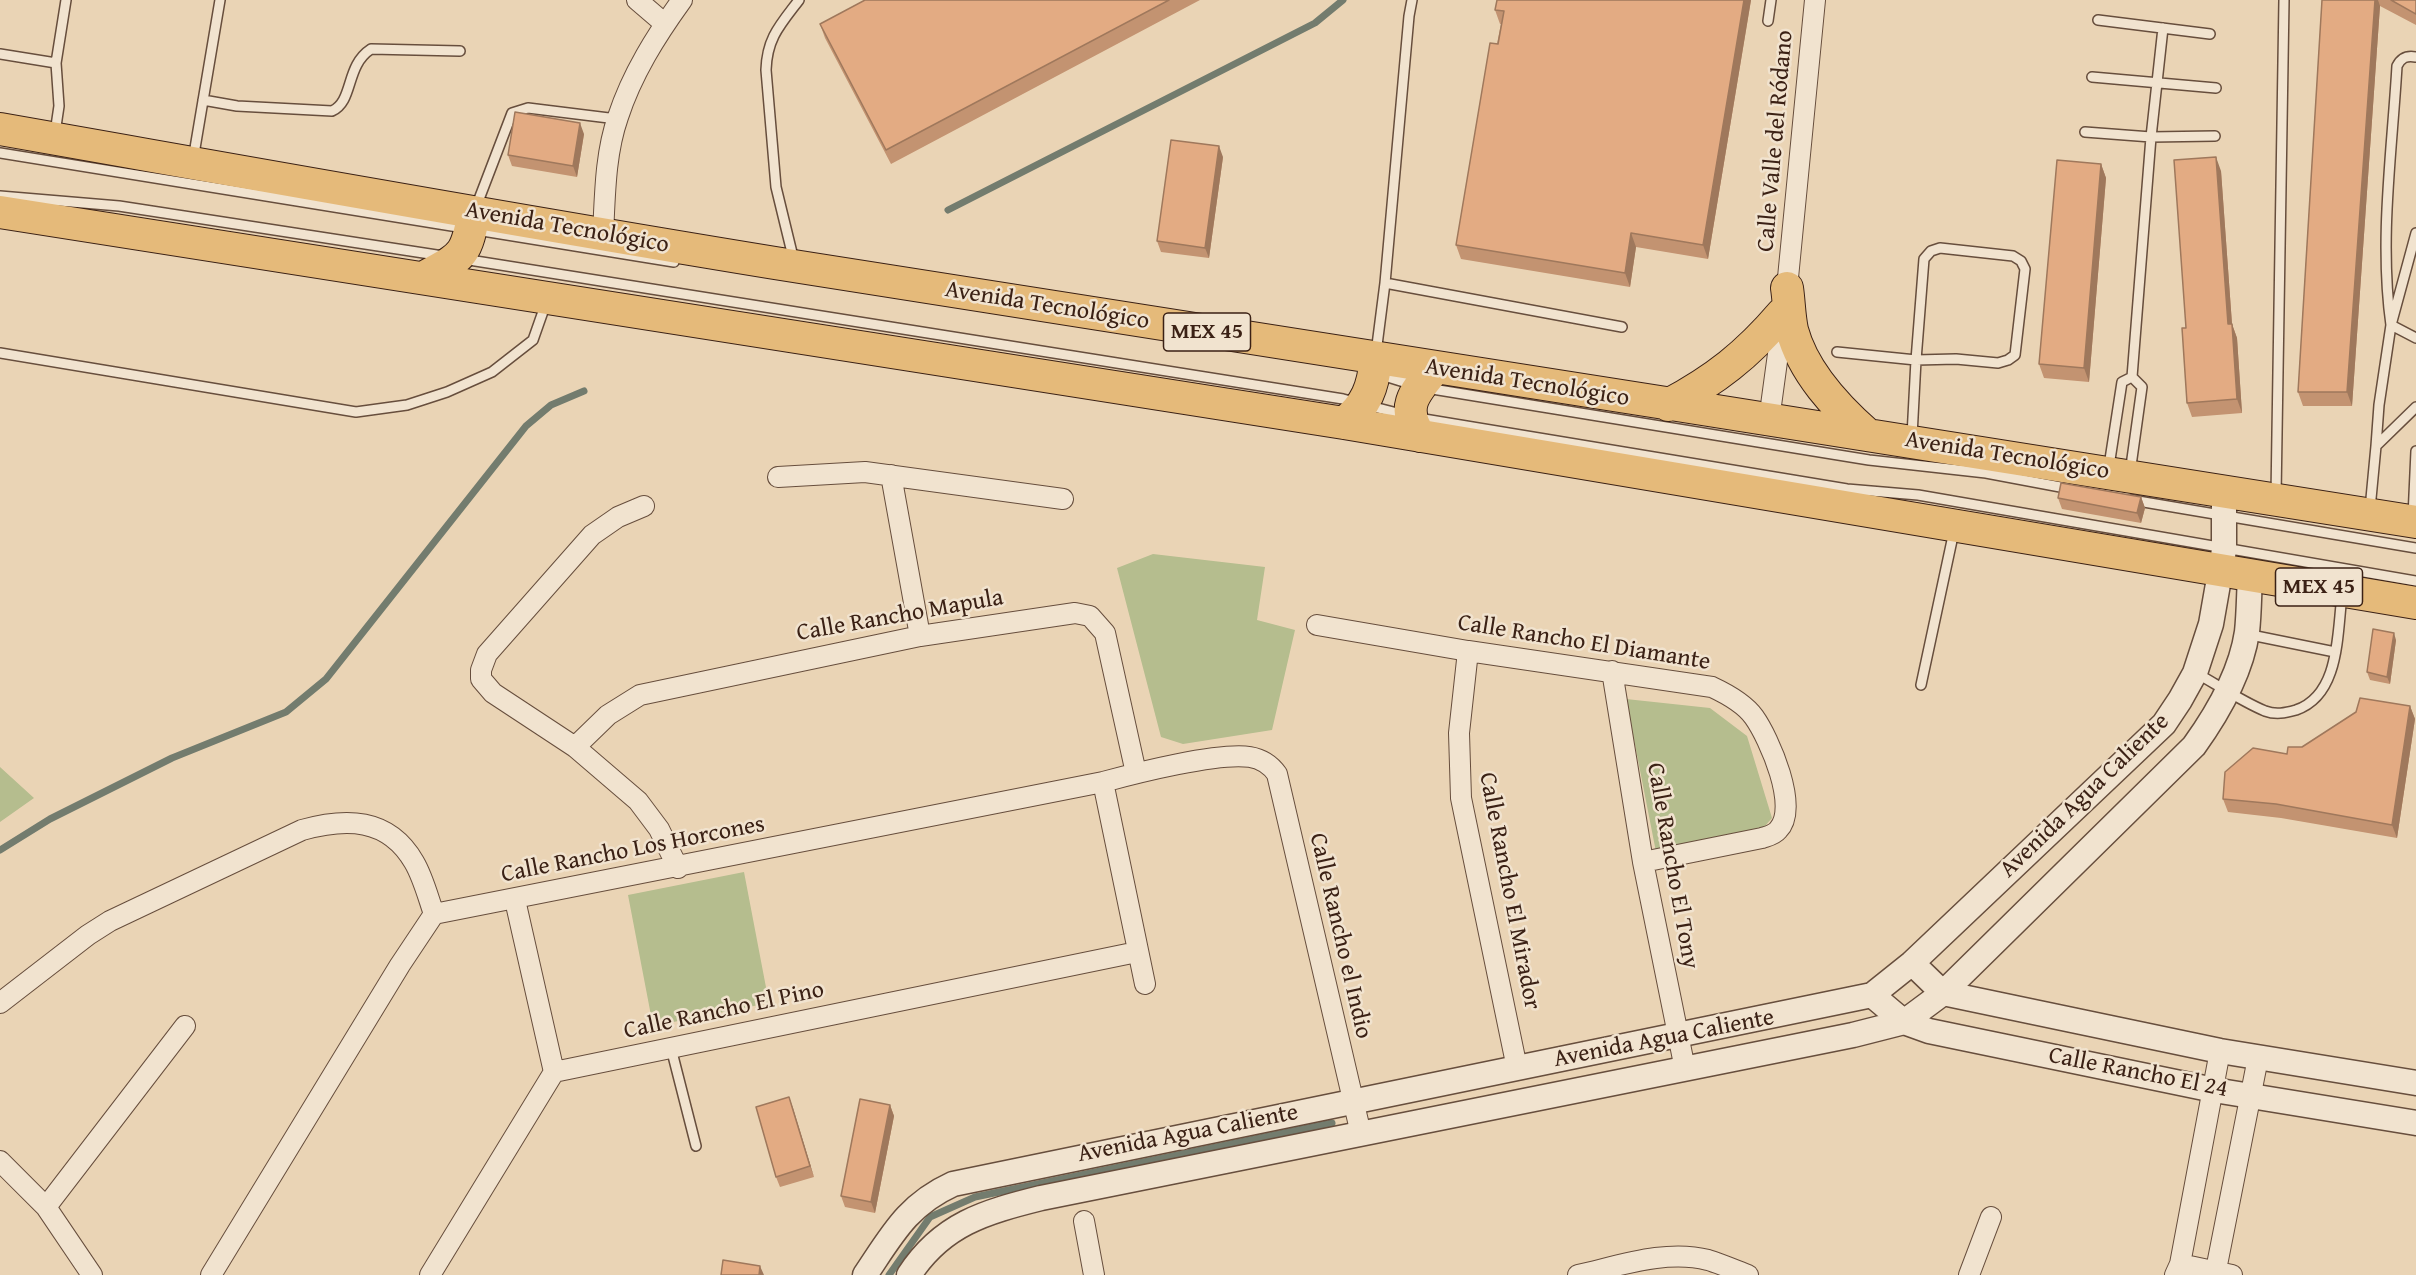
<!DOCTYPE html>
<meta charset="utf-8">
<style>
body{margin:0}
canvas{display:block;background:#ead4b5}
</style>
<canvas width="2416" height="1275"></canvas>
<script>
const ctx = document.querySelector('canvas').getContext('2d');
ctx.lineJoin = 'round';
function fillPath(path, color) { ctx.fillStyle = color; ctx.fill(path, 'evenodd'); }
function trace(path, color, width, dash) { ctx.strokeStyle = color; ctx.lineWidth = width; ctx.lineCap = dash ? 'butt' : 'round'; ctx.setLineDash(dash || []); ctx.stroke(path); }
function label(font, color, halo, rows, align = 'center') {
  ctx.font = font + ' "Gentium Book Plus",serif'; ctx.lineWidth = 5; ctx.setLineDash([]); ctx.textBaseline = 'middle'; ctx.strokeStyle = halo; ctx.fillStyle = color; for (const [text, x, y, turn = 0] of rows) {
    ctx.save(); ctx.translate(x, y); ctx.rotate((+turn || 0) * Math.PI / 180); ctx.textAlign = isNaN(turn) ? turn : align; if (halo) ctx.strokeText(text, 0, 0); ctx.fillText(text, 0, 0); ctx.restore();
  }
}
fillPath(new Path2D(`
 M 1153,554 L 1265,567 L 1257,620 L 1295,630 L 1272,730 L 1183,744 L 1161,737 L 1117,568 Z
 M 1626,699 L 1710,708 L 1747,736 L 1772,818 L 1758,834 L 1657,857 Z
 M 0,767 L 34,798 L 0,822 Z
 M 744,872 L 769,1003 L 653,1026 L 628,895 Z`), '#b5bd8e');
trace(new Path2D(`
 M 948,210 L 1315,23 L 1343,0
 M 0,850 L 50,819 L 172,758 L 286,712 L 326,679 L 526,426 L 551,405 L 584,391
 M 889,1275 L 930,1217 L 975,1197 L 1332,1123`), '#737c6e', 7);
const service = new Path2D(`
 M 2098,20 L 2210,34
 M 1768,21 L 1771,0
 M 0,54 L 56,63
 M 2416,57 C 2406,55 2401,58 2397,66 C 2392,152 2379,240 2391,325 L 2416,338
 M 2092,77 L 2216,88
 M 203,100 L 237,106 L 332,111 C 354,101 345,66 371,49 L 460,51
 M 2085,132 L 2151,137 L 2215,136
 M 55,133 L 59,106 L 56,63 L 66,0
 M 0,153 L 674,262
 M 193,160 L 220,0
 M 0,196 L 119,206 L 443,256
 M 476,207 L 512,113 L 528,108 L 617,119
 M 1940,248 L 2013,256 L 2021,261 L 2025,269 L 2015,355 L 2008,360 L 1998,363 L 1956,359 L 1916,360 L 1924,259 L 1931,251 Z
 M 463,259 L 1343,399 L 1405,415
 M 794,261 L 776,187 L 766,70 C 767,38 780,25 799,0
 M 1385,283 L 1409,16 L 1412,0
 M 1837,352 L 1916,360 L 1912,436
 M 0,353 L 356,412 L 407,405 L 447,392 L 492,372 L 533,340 L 546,303
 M 1376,353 L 1385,283 L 1622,327
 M 1378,374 L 1420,387 L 1869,460 L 1986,473 L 2071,489
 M 1418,418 L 1847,489 L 1918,495 L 2416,581
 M 2376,446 L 2379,405 L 2391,325 L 2416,233
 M 2109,466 L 2122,382 L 2132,377
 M 2130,473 L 2142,387 L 2132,377 L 2151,137 L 2163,28
 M 2276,496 L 2284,0
 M 2132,500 L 2416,548
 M 2370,509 L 2376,446 L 2416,407
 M 2413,517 L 2416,451
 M 2246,634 L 2335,652
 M 2196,673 C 2218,685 2241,701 2265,711 C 2276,715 2285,713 2296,710 C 2340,695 2337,634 2342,596
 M 1921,685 L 1954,531
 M 671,1048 L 696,1146`);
const minor = new Path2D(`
 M 637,0 L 665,24
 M 603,235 C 605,196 605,154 618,117 C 632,74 656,36 682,0
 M 1769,420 L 1787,288 L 1815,0
 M 891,475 L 920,636
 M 778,477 L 865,472 L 1063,499
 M 644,506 L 618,517 L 592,535 L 487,654 L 481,670 L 481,679 L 493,693 L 575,747 L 638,801 L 659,829 L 678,868
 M 1317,625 L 1468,651 L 1712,687 C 1727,694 1744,703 1754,717 C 1769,738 1800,808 1778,830 C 1774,835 1768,836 1762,838 L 1643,862
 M 1468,651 L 1459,733 L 1461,798 L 1517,1068
 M 1612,671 L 1643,862 L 1685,1069
 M 575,747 L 608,715 L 640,695 L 920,636 L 1075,613 L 1090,616 L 1105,633 L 1136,773
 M 1103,782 L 1145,984
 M 515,900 L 554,1072
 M 0,1003 L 88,935 L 110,921 L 302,830 C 345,818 388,817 414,862 C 423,877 428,897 434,914
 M 0,1161 L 46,1207 L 92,1275
 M 46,1207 L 185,1026
 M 1084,1221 L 1094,1275
 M 2180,1264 L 2232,1275
 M 211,1275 L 400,965 L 434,914 L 1103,782 C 1136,773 1219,752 1250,757 C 1262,759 1270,764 1277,774 L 1361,1134
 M 430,1275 L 554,1072 L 1137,952
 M 1578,1275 C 1619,1266 1666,1249 1708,1260 C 1721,1264 1735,1270 1748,1275
 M 1969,1275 L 1991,1217
 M 2175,1275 L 2180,1264 L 2220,1051
 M 2215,1275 L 2258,1058`);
const tertiary = new Path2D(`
 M 1912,963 L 1943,993 L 2220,1051 L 2416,1083
 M 1872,995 L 1904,1022 L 1929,1031 L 2214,1090 L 2416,1123
 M 865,1275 C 892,1235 907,1205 953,1184 L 1872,995 L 1912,963 L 2164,724 L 2180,700 L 2195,673 L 2211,624 L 2224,550 L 2224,493
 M 909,1275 C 942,1224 985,1212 1041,1198 L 1853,1035 L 1904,1022 L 1943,993 L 2194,746 C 2217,714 2241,673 2247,632 C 2249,614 2249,594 2250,576`);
const primary = new Path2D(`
 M 0,129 C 267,176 533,224 800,267 C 1338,354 1878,434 2416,522
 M 0,212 L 1344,423 L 2416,603
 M 423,278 C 462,256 466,258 474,212
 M 1787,288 C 1789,301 1789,316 1792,330 C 1803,372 1836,407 1868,435
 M 1668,405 C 1715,380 1747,355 1782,314
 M 1344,423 C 1367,405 1373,387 1376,359
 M 1420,436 C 1400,407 1415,392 1435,368`);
trace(service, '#674e3d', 12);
trace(minor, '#674e3d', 22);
trace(tertiary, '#674e3d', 27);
trace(primary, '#3b2115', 34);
trace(service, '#f1e3cf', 9);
trace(minor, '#f1e3cf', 20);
trace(tertiary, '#f1e3cf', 24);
trace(primary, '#e5ba7a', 32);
fillPath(new Path2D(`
 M 863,0 L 1200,0 L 891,164 L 825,38 L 820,24 L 864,1 Z
 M 1751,0 L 1708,259 L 1636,247 L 1630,287 L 1461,259 L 1456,245 L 1501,24 L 1500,24 L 1495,10 Z
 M 2322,0 L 2416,0 L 2416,25 L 2380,6 L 2352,406 L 2303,406 L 2298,392 Z
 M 584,134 L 577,177 L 512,166 L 508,155 Z
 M 1223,157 L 1209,258 L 1161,252 L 1157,241 Z
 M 2101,164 L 2106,178 L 2089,382 L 2044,378 L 2039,364 Z
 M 2221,171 L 2232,324 L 2237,338 L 2242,413 L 2192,417 L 2187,403 L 2186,328 Z
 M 2141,497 L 2145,508 L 2141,523 L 2062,509 L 2058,498 Z
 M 2396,640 L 2390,684 L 2370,680 L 2367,672 Z
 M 2410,706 L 2415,719 L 2397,838 L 2281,818 L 2228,812 L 2223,799 L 2287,754 L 2302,747 Z
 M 789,1097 L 814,1177 L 780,1187 L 776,1177 Z
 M 890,1105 L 894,1116 L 875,1213 L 845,1207 L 841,1196 Z`), '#c39371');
fillPath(new Path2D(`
 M 1744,0 L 1751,0 L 1708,259 L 1703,245 Z
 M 2375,0 L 2378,0 L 2380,6 L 2352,406 L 2347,392 Z
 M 580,123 L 584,134 L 577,177 L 573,166 Z
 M 1219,146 L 1223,157 L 1209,258 L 1205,248 Z
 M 2216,157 L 2221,171 L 2232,324 L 2237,338 L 2242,413 L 2237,399 L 2228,324 Z
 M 2101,164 L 2106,178 L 2089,382 L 2084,368 Z
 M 1631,233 L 1636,247 L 1630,287 L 1625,273 Z
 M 2141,497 L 2145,508 L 2141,523 L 2137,513 Z
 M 2394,633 L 2396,640 L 2390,684 L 2387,677 Z
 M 2410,706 L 2415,719 L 2397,838 L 2392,825 Z
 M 789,1097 L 793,1108 L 814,1177 L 810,1166 Z
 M 890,1105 L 894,1116 L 875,1213 L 871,1202 Z
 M 760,1266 L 764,1275 L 759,1275 Z`), '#9f785c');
const building = new Path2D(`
 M 865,0 L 1169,0 L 886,150 L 820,24 Z
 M 1497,0 L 1744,0 L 1703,245 L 1631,233 L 1625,273 L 1456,245 L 1490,43 L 1498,44 L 1504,11 L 1495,10 Z
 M 2322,0 L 2375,0 L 2347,392 L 2298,392 Z
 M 2391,0 L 2416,0 L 2416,14 Z
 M 515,112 L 580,123 L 573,166 L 508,155 Z
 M 1171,140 L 1219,146 L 1205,248 L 1157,241 Z
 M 2216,157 L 2228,324 L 2232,324 L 2237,399 L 2187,403 L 2182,328 L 2186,328 L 2174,160 Z
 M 2057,160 L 2101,164 L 2084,368 L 2039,364 Z
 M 2061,483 L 2141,497 L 2137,513 L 2058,498 Z
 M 2373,629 L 2394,633 L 2387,677 L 2367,672 Z
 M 2360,698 L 2410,706 L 2392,825 L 2276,804 L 2223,799 L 2225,772 L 2253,748 L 2287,754 L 2288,747 L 2302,747 L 2356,712 Z
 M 789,1097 L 810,1166 L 776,1177 L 756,1107 Z
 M 860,1099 L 890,1105 L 871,1202 L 841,1196 Z
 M 723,1260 L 760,1266 L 759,1275 L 721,1275 Z`);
fillPath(building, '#e3ab83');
trace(building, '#9f785c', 1.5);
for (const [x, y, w] of [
 [1207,332,87],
 [2319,587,87]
]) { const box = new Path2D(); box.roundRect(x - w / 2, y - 19, w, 38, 4.5); ctx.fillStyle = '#f1e3cf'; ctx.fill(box); trace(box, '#3b2115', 1.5); }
label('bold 22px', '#3b2115', null, [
 ["MEX 45",1207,332],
 ["MEX 45",2319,587]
]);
label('24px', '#3b2115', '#f1e3cf', [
 ["Calle Valle del Ródano",1776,141,-85],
 ["Avenida Tecnológico",567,228,10],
 ["Avenida Tecnológico",1047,306,9],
 ["Avenida Tecnológico",1527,383,9],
 ["Avenida Tecnológico",2007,456,9],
 ["Calle Rancho Mapula",900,616,-10],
 ["Calle Rancho El Diamante",1584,643,9],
 ["Avenida Agua Caliente",2085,796,-44],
 ["Calle Rancho Los Horcones",633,850,-11],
 ["Calle Rancho El Tony",1672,866,80],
 ["Calle Rancho El Mirador",1509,891,79],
 ["Calle Rancho el Indio",1340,936,77],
 ["Calle Rancho El Pino",724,1011,-12],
 ["Avenida Agua Caliente",1664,1039,-11],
 ["Calle Rancho El 24",2138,1073,11],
 ["Avenida Agua Caliente",1188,1134,-11]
]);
</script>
